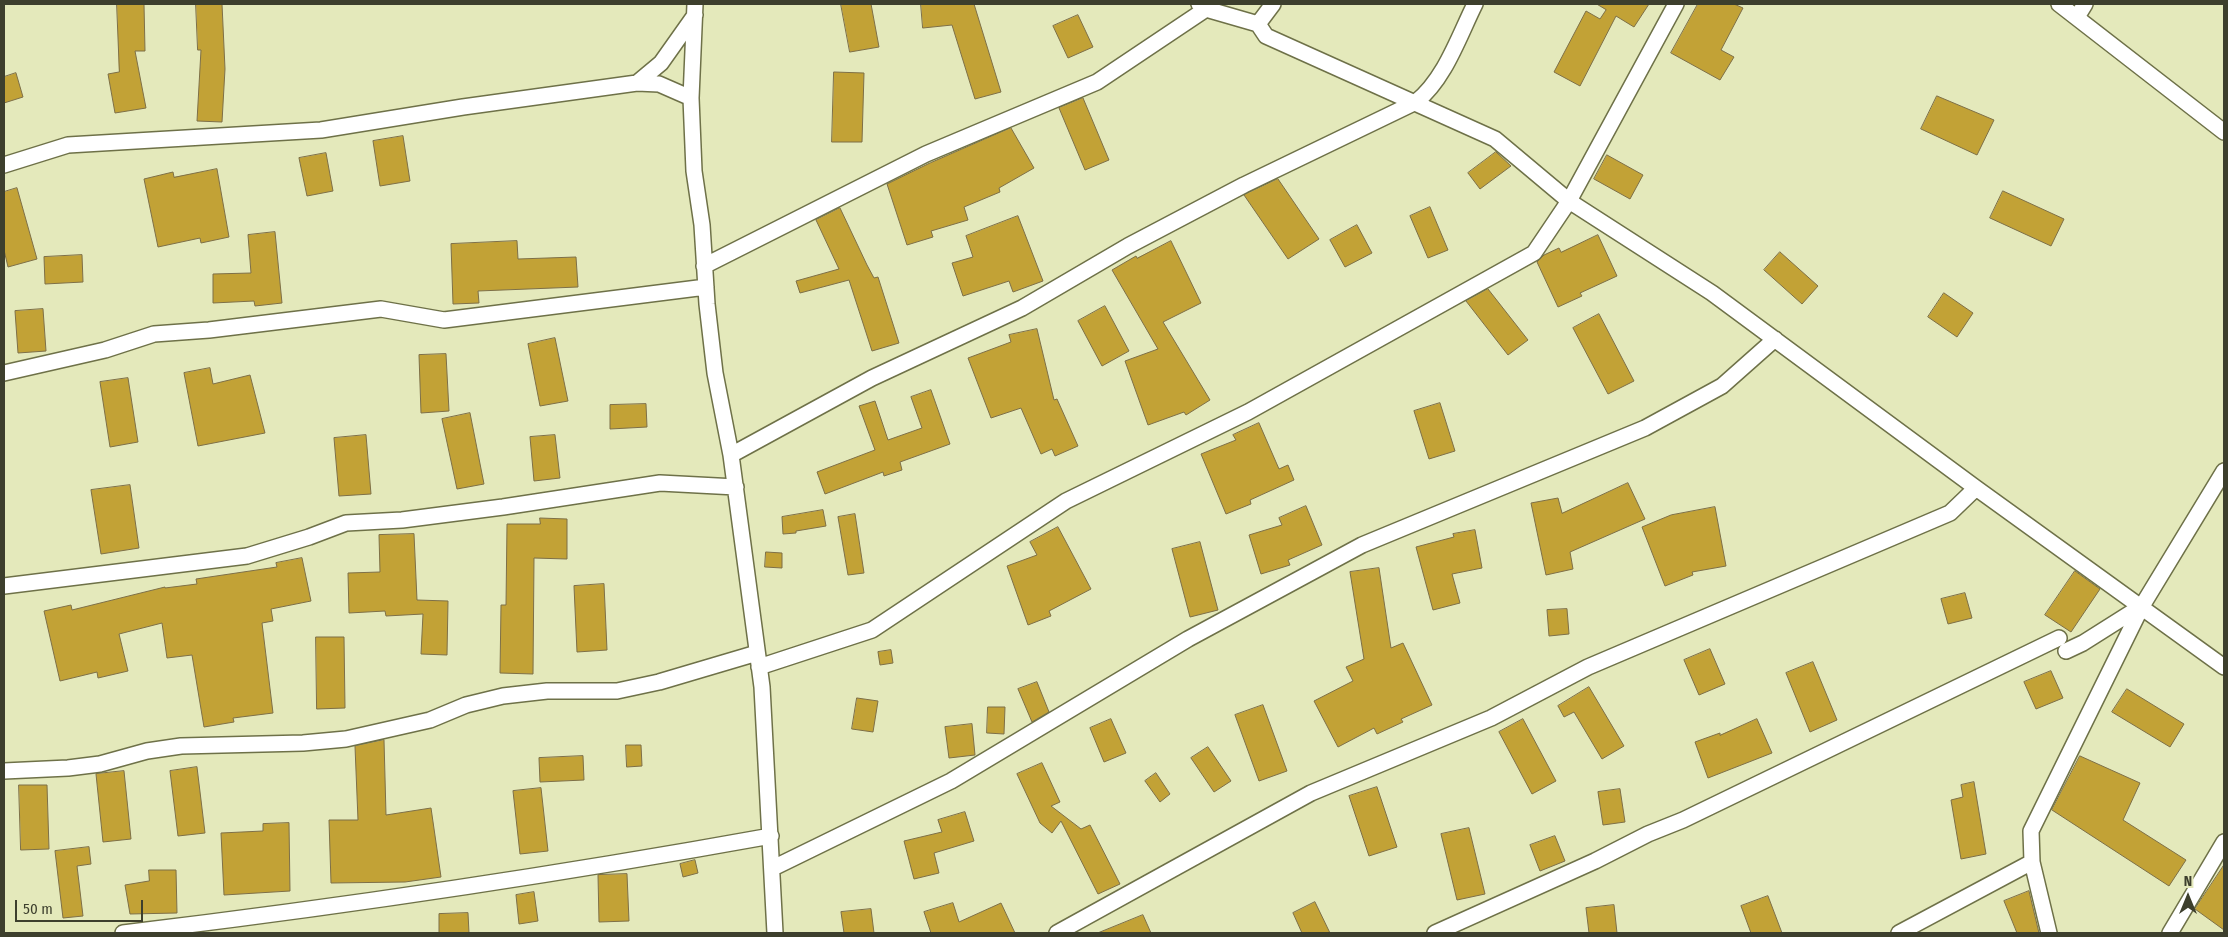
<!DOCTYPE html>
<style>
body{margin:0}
#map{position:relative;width:2228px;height:937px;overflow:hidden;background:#e4e9bb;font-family:"Fira Sans Condensed",sans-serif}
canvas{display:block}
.frame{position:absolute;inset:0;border:5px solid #3d3f2d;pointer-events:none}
.north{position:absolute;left:2163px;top:872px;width:50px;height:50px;-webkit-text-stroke:4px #e4e9bb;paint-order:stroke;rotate:0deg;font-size:14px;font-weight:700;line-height:20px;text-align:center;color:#3d3f2d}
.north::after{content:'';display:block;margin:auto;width:18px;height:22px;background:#3d3f2d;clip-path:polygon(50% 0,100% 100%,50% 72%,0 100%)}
.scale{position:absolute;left:15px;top:900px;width:128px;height:22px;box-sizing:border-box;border:2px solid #3d3f2d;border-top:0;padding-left:6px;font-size:15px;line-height:18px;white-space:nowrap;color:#3d3f2d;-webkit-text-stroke:4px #e4e9bb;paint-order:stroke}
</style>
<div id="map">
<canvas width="2228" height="937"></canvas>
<div class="frame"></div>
<div class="north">N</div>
<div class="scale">50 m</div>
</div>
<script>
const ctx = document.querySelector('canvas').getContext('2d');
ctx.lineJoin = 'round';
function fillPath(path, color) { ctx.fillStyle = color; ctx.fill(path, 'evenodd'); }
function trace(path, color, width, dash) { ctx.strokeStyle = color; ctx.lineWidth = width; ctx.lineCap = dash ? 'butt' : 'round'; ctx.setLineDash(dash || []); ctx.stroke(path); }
const building = new Path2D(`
 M 117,4 L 144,4 L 145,51 L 135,51 L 146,108 L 115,113 L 108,74 L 119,72 Z
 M 196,4 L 222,4 L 225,69 L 222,122 L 197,121 L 201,50 L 198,50 Z
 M 841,4 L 871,4 L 879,47 L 850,52 Z
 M 921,4 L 974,4 L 1001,92 L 975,99 L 952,25 L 923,28 Z
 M 1597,4 L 1649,4 L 1634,27 L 1616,16 L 1580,86 L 1554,72 L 1586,11 L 1600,19 L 1606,10 Z
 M 1698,4 L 1734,4 L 1743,8 L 1721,50 L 1734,57 L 1720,80 L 1671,53 Z
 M 1078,15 L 1093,47 L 1068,58 L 1053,26 Z
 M 834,72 L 864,73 L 862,142 L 832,142 Z
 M 16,73 L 23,97 L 4,103 L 4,77 Z
 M 1937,96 L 1994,120 L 1977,155 L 1921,129 Z
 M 1083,98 L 1109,160 L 1085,170 L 1059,108 Z
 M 1011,128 L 1034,168 L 999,188 L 1000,192 L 964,207 L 968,220 L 931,231 L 933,237 L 907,245 L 887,184 L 930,163 Z
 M 403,136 L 410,181 L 380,186 L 373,141 Z
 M 1496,152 L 1511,166 L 1480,189 L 1468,173 Z
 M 326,153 L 333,191 L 307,196 L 299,158 Z
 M 1607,155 L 1643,175 L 1630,199 L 1594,179 Z
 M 217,169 L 229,237 L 201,243 L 200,238 L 158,247 L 144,179 L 173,172 L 174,177 Z
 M 1278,179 L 1319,239 L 1288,259 L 1244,195 Z
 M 17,188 L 37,259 L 8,267 L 4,250 L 4,192 Z
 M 2003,191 L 2064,219 L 2051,246 L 1990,218 Z
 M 1430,207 L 1448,250 L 1428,258 L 1410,216 Z
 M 840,208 L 867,265 L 874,278 L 878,277 L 899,343 L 872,351 L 849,280 L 800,293 L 796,281 L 839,269 L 816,220 Z
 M 1018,216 L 1043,281 L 1013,292 L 1009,281 L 963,296 L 952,263 L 973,257 L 966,236 Z
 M 1357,225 L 1372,253 L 1345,267 L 1330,240 Z
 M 275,232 L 282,303 L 255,306 L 254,301 L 213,303 L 213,274 L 251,273 L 248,235 Z
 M 1598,235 L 1617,276 L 1580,293 L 1582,296 L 1558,307 L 1537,262 L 1544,255 L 1559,248 L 1561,252 Z
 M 517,241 L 518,259 L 576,257 L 578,287 L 478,291 L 479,303 L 453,304 L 451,244 Z
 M 1171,241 L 1201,303 L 1163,322 L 1210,400 L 1186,415 L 1184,412 L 1148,425 L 1125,361 L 1158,349 L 1112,270 L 1136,256 L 1137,258 Z
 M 1780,252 L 1818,286 L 1802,304 L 1764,270 Z
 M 82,255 L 83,282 L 45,284 L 44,257 Z
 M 1488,289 L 1528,340 L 1508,355 L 1466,301 Z
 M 1944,293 L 1973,313 L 1957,337 L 1928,317 Z
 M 1105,306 L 1129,351 L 1102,366 L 1078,321 Z
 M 43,309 L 46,351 L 18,353 L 15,311 Z
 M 1599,314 L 1634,381 L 1608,394 L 1573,328 Z
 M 1037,329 L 1054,400 L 1057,399 L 1078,446 L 1055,456 L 1052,449 L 1041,454 L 1021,408 L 991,418 L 968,358 L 1011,342 L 1009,335 Z
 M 555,338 L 568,401 L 540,406 L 528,344 Z
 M 446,354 L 449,411 L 421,413 L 419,355 Z
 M 210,368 L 213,384 L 250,375 L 265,433 L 198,446 L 184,373 Z
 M 128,378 L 138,442 L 110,447 L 100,382 Z
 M 931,390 L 950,444 L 900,462 L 902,470 L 884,476 L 883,472 L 825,494 L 817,472 L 875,450 L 859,406 L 875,401 L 888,440 L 922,428 L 911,397 Z
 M 1440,403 L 1455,451 L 1429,459 L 1414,411 Z
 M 646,404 L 647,427 L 610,429 L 610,405 Z
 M 470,413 L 484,484 L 457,489 L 442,419 Z
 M 1259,423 L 1279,469 L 1288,465 L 1294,480 L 1250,500 L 1251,504 L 1226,514 L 1201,454 L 1236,440 L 1233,435 Z
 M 366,435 L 371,494 L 339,496 L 334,438 Z
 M 555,435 L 560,478 L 534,481 L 530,437 Z
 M 1628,483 L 1645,519 L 1570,552 L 1573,569 L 1546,575 L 1531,503 L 1558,498 L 1562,513 Z
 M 130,485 L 139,548 L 101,554 L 91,490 Z
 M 1306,506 L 1322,545 L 1288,560 L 1290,565 L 1261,574 L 1249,535 L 1282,525 L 1279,518 Z
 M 1715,507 L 1726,566 L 1692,572 L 1693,575 L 1665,586 L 1642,527 L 1671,515 Z
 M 823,510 L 826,526 L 796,531 L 796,533 L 783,534 L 782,517 Z
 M 855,514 L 864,573 L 848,575 L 838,517 Z
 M 540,518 L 567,519 L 567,559 L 534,558 L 533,674 L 500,673 L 501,605 L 506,605 L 507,524 L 540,524 Z
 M 1058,527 L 1091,589 L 1049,611 L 1051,616 L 1028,625 L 1007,566 L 1037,555 L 1030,542 Z
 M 1475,530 L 1482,568 L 1452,574 L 1460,603 L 1433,610 L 1416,547 L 1454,537 L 1453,534 Z
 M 414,534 L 417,600 L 448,601 L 447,655 L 421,654 L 423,614 L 386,616 L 385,611 L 349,613 L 348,573 L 380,572 L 379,535 Z
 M 1200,542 L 1218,610 L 1190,617 L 1172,549 Z
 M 766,552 L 782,553 L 782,568 L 765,567 Z
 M 302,558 L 311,601 L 271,609 L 273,621 L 262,623 L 273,713 L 233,718 L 234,722 L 204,727 L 192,655 L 167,658 L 162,623 L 119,634 L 128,671 L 98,678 L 97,672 L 60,681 L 44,611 L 71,605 L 72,610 L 165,587 L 165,588 L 197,584 L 196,579 L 277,567 L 276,563 Z
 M 1379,568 L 1391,648 L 1403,643 L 1432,705 L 1401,719 L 1403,722 L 1377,734 L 1374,728 L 1338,747 L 1314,701 L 1353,681 L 1346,667 L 1364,659 L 1350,572 Z
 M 2075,571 L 2100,589 L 2071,632 L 2045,615 Z
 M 604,584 L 607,650 L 577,652 L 574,586 Z
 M 1965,593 L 1972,618 L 1948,624 L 1941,599 Z
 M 1567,609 L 1569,634 L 1549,636 L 1547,610 Z
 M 316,637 L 344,637 L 345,708 L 317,709 Z
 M 1710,649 L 1725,684 L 1699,695 L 1684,660 Z
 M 891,650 L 893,663 L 880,665 L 878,652 Z
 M 1813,662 L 1837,720 L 1810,732 L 1786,673 Z
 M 2051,671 L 2063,698 L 2036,709 L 2024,682 Z
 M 1037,682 L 1049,712 L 1032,722 L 1018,689 Z
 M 1589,687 L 1624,746 L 1602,759 L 1574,712 L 1564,717 L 1558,706 Z
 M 2127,689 L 2184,724 L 2170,747 L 2112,712 Z
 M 857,698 L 878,701 L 873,732 L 852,729 Z
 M 1263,705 L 1287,771 L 1259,781 L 1235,715 Z
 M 988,707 L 1005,707 L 1004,734 L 987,733 Z
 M 1111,719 L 1126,753 L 1104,762 L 1090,728 Z
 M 1523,719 L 1556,781 L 1532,794 L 1499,732 Z
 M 1757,719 L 1772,753 L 1708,778 L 1695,742 L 1720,733 L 1720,735 Z
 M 972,724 L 975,755 L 949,758 L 945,727 Z
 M 384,740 L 386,815 L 431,808 L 441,877 L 405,882 L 331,883 L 329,820 L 358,820 L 355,746 Z
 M 626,745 L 641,745 L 642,766 L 627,767 Z
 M 1208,747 L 1231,781 L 1214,792 L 1191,758 Z
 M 583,756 L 584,780 L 540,782 L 539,758 Z
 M 2080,756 L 2140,783 L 2123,820 L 2186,860 L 2169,886 L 2052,810 Z
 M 1042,763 L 1060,802 L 1051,806 L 1081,829 L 1090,825 L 1120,884 L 1098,894 L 1061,821 L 1052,833 L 1040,823 L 1017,774 Z
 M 197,767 L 205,833 L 178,836 L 170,771 Z
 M 124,771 L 131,839 L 103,842 L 96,774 Z
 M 1156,773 L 1170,794 L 1160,802 L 1145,781 Z
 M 1974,782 L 1986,854 L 1961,859 L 1951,800 L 1963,797 L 1961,785 Z
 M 19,785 L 47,785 L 49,849 L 21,850 Z
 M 1377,787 L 1397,847 L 1369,856 L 1349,796 Z
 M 541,788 L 548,851 L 520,854 L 513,791 Z
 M 1620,789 L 1625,822 L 1603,825 L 1598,792 Z
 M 965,812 L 974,841 L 934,853 L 939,873 L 914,879 L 904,841 L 942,832 L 938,820 Z
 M 289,823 L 290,891 L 224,895 L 221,833 L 263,831 L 263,824 Z
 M 1469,828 L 1485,894 L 1457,900 L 1441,834 Z
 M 1555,836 L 1565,861 L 1540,871 L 1530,845 Z
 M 89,847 L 91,864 L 77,866 L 83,916 L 63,918 L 55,851 Z
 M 695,860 L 698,873 L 683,877 L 680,864 Z
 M 2224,865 L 2224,930 L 2195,909 Z
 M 149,870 L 176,870 L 177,913 L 130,914 L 125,885 L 149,881 Z
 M 627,874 L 629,921 L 599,922 L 598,875 Z
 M 2029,891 L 2039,933 L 2017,933 L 2004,901 Z
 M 534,892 L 538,921 L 519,924 L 516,895 Z
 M 1768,896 L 1782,933 L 1751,933 L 1741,906 Z
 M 1315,902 L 1330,933 L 1302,933 L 1293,913 Z
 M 953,903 L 959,922 L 1001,903 L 1015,933 L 931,933 L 924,912 Z
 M 1614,905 L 1617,933 L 1589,933 L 1586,908 Z
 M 871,909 L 874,933 L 844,933 L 841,912 Z
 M 468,913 L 469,933 L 439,933 L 439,914 Z
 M 1143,915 L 1151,933 L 1098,933 Z`);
fillPath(building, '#c2a236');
trace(building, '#7d6f47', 1);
const minor = new Path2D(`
 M 695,4 L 691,98 L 694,171 L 702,225 L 707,304 L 715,373 L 731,455 L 762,687 L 775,933
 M 1199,4 L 1206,9 L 1258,24 L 1266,36 L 1495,139 L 1569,201 L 1712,293 L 1976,488 L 2224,667
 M 2059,4 L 2224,132
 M 2077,17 L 2085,4
 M 1258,24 L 1273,4
 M 637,83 L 659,84 L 691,98
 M 4,165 L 68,145 L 321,130 L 463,107 L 637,83 L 661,63 L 695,15
 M 704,266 L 926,154 L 1097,82 L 1206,9
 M 4,373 L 105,350 L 154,334 L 209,330 L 381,309 L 444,320 L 706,287
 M 731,455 L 872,378 L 1022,308 L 1128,246 L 1244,185 L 1416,102 C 1445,79 1459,36 1475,4
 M 4,586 L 247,556 L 309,537 L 346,523 L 402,520 L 503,507 L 660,483 L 736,487
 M 2066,651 L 2083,643 L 2140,607
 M 759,667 L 872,630 L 1066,501 L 1248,412 L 1534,253 L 1569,201 L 1676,4
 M 4,771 L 68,768 L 100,764 L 147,751 L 181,746 L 303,743 L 346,739 L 430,720 L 466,705 L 503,696 L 547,691 L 617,691 L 659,682 L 757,653
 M 773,868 L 951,781 L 1188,639 L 1362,545 L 1645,428 L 1722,386 L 1775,339
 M 123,933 C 340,907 555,875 771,836
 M 1057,933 L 1311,793 L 1491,718 L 1588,667 L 1950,513 L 1976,488
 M 1435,933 L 1595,861 L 1648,834 L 1683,820 L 2059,638
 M 1899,933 L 2032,862
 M 2049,933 L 2032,862 L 2031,831 L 2142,606 L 2224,471
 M 2170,933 L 2224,842`);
trace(minor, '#6e7148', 18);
trace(minor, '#fff', 15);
</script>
